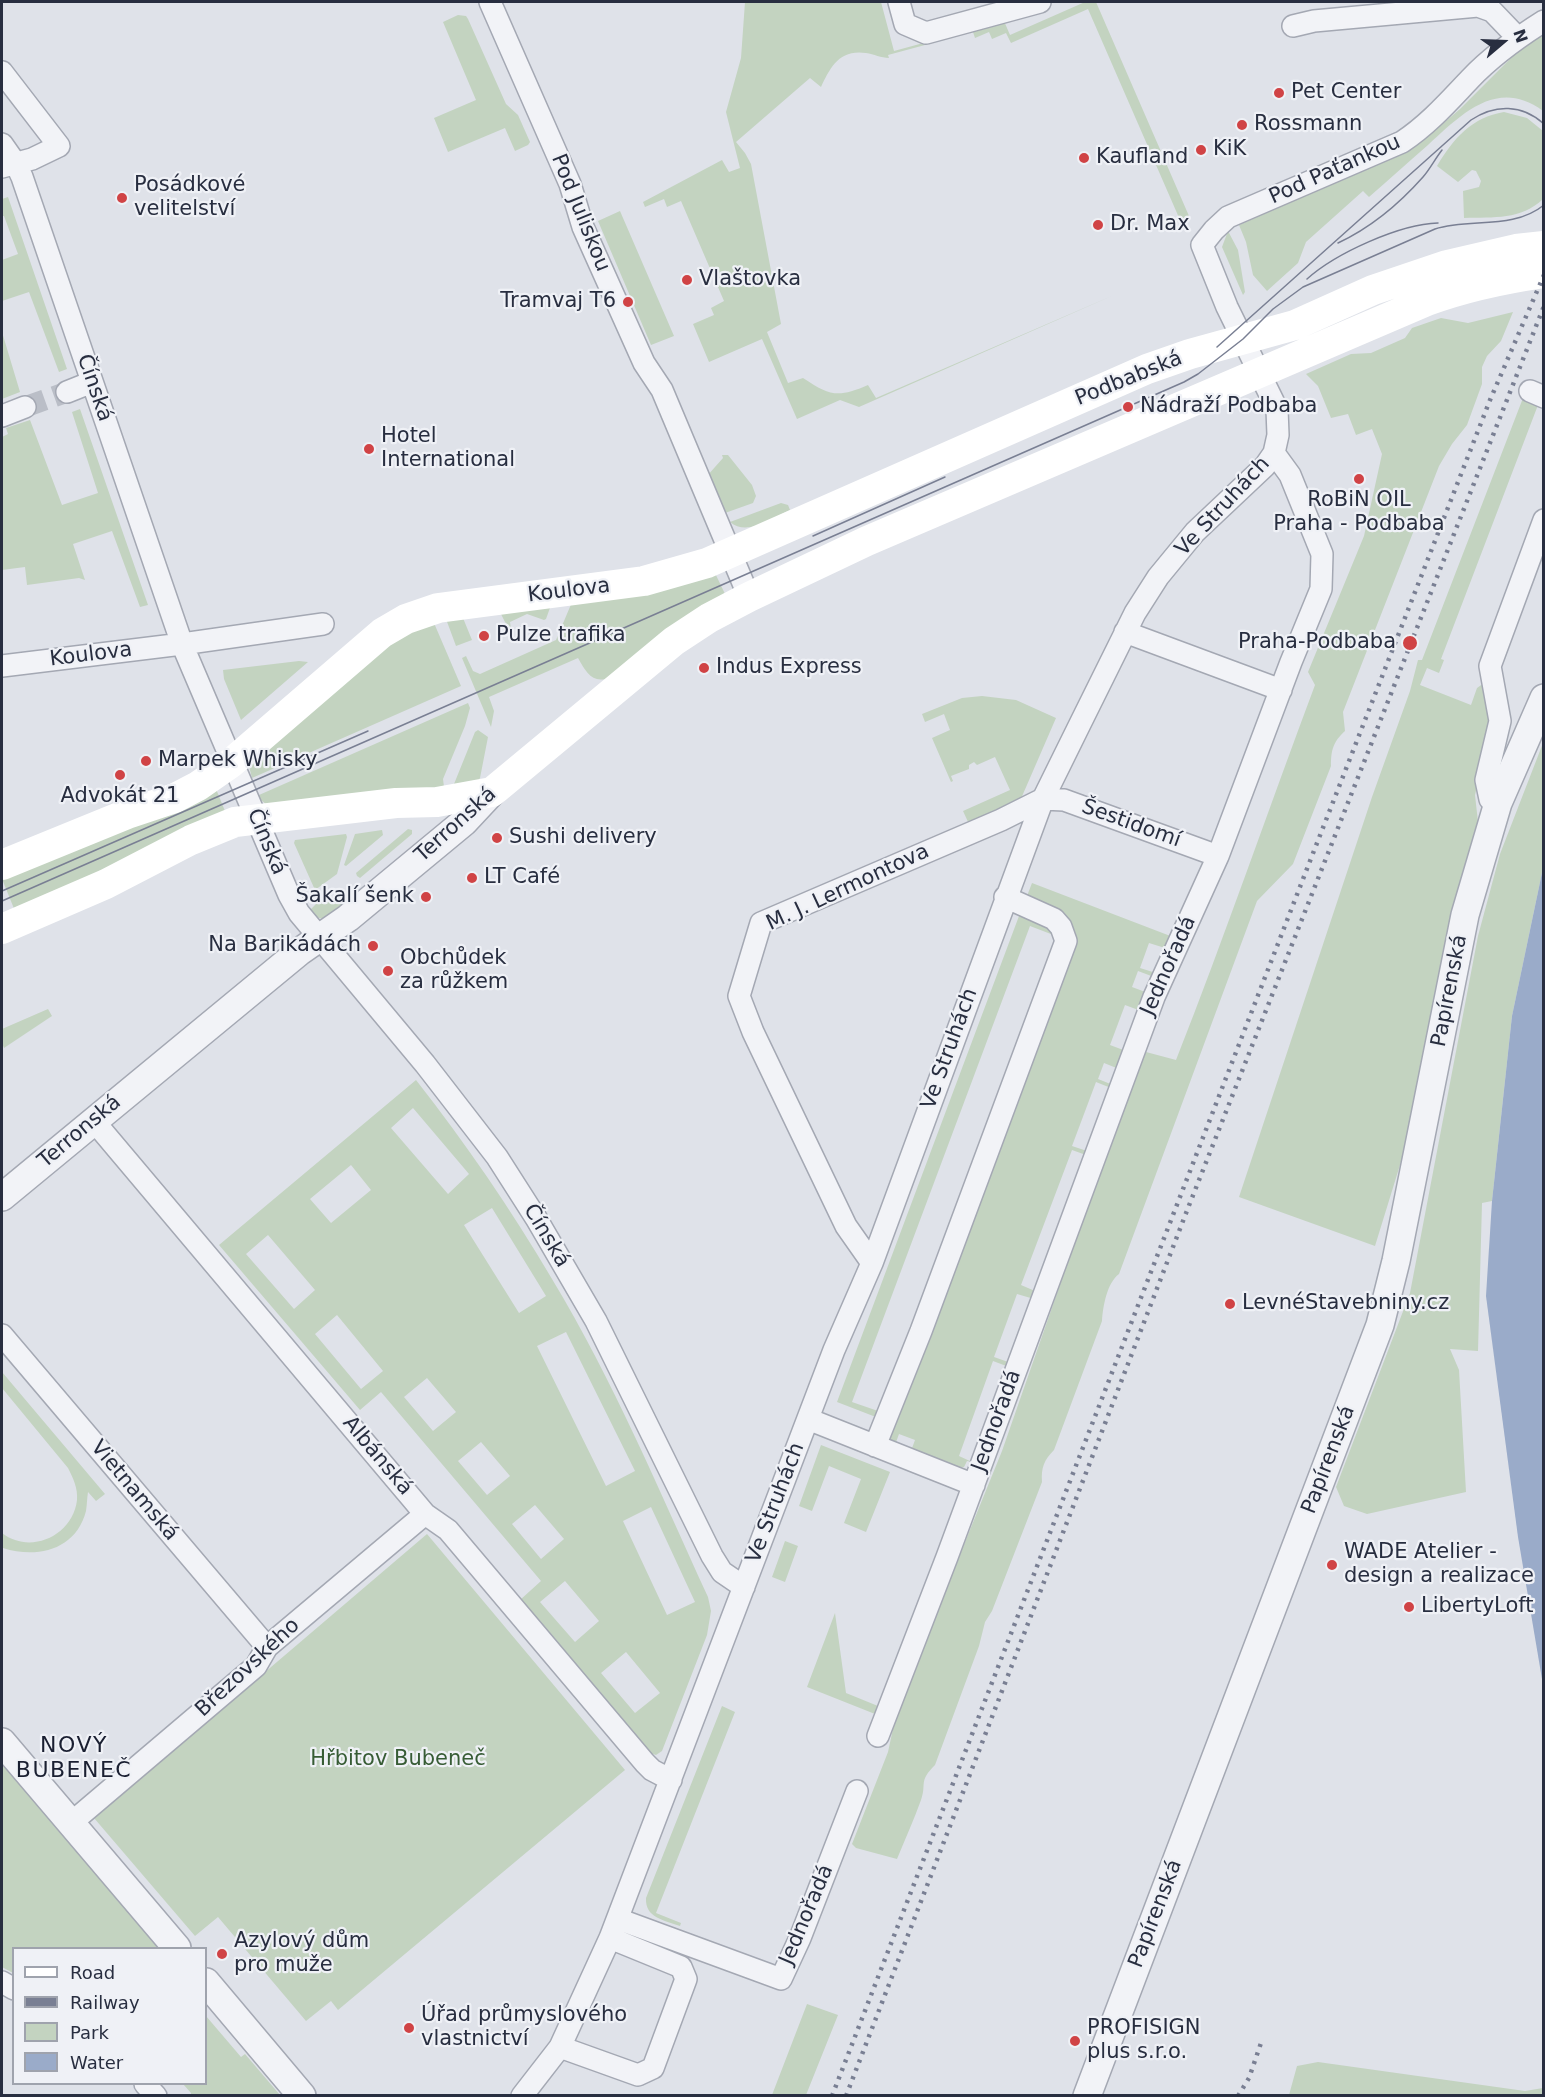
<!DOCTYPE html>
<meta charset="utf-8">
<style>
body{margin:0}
#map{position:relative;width:1545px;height:2097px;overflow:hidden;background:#dfe2e9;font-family:"DejaVu Sans",sans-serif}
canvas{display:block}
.frame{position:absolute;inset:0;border:3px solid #282e40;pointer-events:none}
.legend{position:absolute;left:12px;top:1947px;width:195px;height:138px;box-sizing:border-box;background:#eff1f6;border:2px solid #9fa3ad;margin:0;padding:8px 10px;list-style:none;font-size:18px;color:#282e40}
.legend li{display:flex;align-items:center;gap:12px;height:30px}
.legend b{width:30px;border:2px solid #9fa3ad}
.north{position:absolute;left:1473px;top:12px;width:60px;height:60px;-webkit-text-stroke:4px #eff1f6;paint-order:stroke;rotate:71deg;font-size:16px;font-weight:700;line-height:24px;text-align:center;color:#282e40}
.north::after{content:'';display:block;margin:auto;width:21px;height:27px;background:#282e40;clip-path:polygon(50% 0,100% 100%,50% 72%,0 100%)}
</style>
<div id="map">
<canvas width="1545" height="2097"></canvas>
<div class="frame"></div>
<ul class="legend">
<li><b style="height:8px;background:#fff"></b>Road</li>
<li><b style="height:8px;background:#797f93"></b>Railway</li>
<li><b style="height:16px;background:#c3d3c0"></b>Park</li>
<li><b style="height:16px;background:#9aabc9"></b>Water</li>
</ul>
<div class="north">N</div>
</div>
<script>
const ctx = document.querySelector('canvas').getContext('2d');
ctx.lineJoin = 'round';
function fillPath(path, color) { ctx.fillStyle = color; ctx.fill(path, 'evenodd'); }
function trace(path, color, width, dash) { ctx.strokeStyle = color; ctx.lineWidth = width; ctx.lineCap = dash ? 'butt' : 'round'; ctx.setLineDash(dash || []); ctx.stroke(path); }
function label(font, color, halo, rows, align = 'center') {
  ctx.font = font + ' "DejaVu Sans",sans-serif'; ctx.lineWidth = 4.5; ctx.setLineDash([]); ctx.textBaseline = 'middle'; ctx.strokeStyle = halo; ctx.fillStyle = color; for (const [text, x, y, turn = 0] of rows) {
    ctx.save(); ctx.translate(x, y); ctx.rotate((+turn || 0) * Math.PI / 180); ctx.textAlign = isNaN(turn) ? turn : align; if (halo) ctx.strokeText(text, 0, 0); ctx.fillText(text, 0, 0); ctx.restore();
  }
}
fillPath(new Path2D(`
 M 745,2 L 881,2 L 894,51 L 1004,21 L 1010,35 L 1085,2 L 1096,2 L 1189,216 L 1180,220 L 1088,9 L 1011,43 L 1006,33 L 992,39 L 989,32 L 975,38 L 973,32 L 888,55 L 889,58 C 881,58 874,54 866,53 C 839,49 830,68 821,87 L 810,78 L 736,142 L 745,153 L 751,164 L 781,324 L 767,332 L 788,383 L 803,378 C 830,396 838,398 868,385 L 876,398 L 1114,295 L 859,407 L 840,400 L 797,419 L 762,339 L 709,362 L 693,324 L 714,315 L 711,308 L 724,301 L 681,201 L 667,207 L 664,199 L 645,207 L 643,202 L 722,160 L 729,172 L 740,168 L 726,112 L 741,58 Z
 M 458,15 L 466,16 L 468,19 L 506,104 L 518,115 L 530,142 L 528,145 L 515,151 L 505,128 L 448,152 L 434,118 L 476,100 L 443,22 Z
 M 1543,32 L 1543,111 C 1497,77 1461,115 1428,145 C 1408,162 1389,180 1369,197 L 1363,191 L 1306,242 L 1298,263 L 1267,291 L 1253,275 L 1246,242 L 1239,225 L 1393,157 L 1425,139 L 1460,109 L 1527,42 Z
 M 1504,112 L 1527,118 L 1543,131 L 1543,199 C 1521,220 1494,217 1464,218 L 1463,191 L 1479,187 L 1481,181 L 1476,171 L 1472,170 L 1458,182 L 1437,166 C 1453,139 1472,117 1504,112 Z
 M 8,197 L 67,369 L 59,372 L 29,292 L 2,301 L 2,260 L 18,254 L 4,216 L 2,216 L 2,199 Z
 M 620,211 L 674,336 L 651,345 L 598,221 Z
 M 1228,231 L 1238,250 L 1245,292 L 1243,295 L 1222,247 Z
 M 1513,312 L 1501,341 L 1487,356 L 1482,367 L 1482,384 L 1467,425 L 1452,444 L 1439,466 L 1343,712 L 1345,731 C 1333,742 1331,750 1331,766 L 1293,864 L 1257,901 L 1119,1274 C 1107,1283 1103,1306 1102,1321 L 1054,1450 C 1044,1460 1041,1468 1042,1482 L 992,1611 L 985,1622 L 979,1646 L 935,1765 C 918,1782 927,1783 921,1800 C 914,1820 905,1839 897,1859 L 856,1848 L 852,1844 L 888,1752 L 894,1724 L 933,1621 L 1002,1451 L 1116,1124 L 1146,1052 L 1176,1060 C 1225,936 1268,810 1315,685 L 1308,672 L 1364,536 L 1382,454 L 1372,429 L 1356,435 L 1348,414 L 1331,418 L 1318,386 L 1306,374 L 1351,354 L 1371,353 L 1405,338 L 1412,328 L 1441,318 L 1468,323 Z
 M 2,332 L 20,392 L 2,399 Z
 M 1523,398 L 1538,405 L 1441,659 L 1444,660 L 1439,673 L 1427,668 L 1420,685 L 1471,705 L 1477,688 L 1484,683 L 1495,710 L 1475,795 L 1478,822 L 1460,881 L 1445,949 L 1408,1139 L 1375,1246 L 1239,1197 L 1372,797 L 1410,691 L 1418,660 L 1422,660 Z
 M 80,409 L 148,605 L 140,607 L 112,531 L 73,544 L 85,580 L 79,578 L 27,585 L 25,567 L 2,570 L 2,437 L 8,434 L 6,428 L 30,420 L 62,505 L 98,493 L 72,412 Z
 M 722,455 L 728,455 L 752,485 L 756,496 L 753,503 L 725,513 L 707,476 L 723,458 Z
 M 781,503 L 788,505 L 790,510 C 772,518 747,537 730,522 Z
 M 715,573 L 725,594 L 609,678 C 592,684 586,672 578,658 L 489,697 L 494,711 L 491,727 L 462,658 L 466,656 L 473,671 L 480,674 L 556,640 L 572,602 Z
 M 551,605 L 546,619 L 544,620 L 527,614 L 510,622 L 511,629 L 505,622 L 500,612 Z
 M 463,618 L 472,640 L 456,646 L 446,619 Z
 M 434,623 L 461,686 L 252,778 L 249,766 L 387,645 L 408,633 Z
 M 299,661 L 308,662 L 241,720 L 224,679 L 223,670 Z
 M 982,696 L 1016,700 L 1056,718 L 1020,801 L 969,824 L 963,811 L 1010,790 L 995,757 L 977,765 L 974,762 L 969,765 L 969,769 L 951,776 L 953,781 L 951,782 L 932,738 L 950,730 L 944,714 L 925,722 L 922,714 L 962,698 Z
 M 468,703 L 470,708 L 465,726 L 443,779 L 445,795 L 267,805 L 261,800 L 259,795 Z
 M 478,730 L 488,737 L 480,778 L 477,783 L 454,784 L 475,732 Z
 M 1543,743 L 1543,868 L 1512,1016 L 1492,1201 L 1482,1203 L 1478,1351 L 1450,1349 L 1459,1370 L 1466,1492 L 1367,1514 L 1344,1506 L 1336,1487 L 1410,1293 L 1478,936 L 1500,854 Z
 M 214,784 L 227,816 L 17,916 L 2,879 Z
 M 408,829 L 412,830 L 412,834 L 360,878 L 357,876 L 356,873 Z
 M 382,830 L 383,835 L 346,866 L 344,865 L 355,834 Z
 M 346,834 L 347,837 L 337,874 L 315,890 L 294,843 L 295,840 Z
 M 1032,883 L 1173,937 L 1034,1299 L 1017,1294 L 994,1357 L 1011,1363 L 1009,1367 L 993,1361 L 959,1456 L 972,1462 L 967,1461 L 964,1467 L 959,1468 L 911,1451 L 915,1440 L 899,1434 L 895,1445 L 886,1442 L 1070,922 L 1061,911 L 1027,896 ZM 1149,943 L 1165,948 L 1156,973 L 1140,968 ZM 1138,971 L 1154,977 L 1148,993 L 1132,987 ZM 1125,1005 L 1141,1011 L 1126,1051 L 1110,1045 ZM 1104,1063 L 1119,1069 L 1113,1085 L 1098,1079 ZM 1096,1082 L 1111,1088 L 1087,1151 L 1072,1146 ZM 1072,1150 L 1086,1155 L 1035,1291 L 1021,1285 Z
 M 350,892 L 347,910 C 333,917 322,925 309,911 L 323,897 L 344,898 Z
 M 1019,916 L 1060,931 L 1046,975 L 1042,973 L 1056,936 L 1030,926 L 852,1402 L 878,1411 L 892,1375 L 896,1377 L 881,1419 L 837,1402 Z
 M 48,1009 L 52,1016 L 4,1048 L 2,1043 L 2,1029 Z
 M 416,1080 C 466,1144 511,1209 552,1279 C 613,1380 659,1490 708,1597 L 711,1611 L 707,1635 L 662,1751 L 656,1755 L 650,1753 L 520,1600 L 541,1581 L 381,1392 L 360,1410 L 219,1245 ZM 413,1108 L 469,1174 L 448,1194 L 391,1128 ZM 351,1165 L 371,1190 L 331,1223 L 310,1199 ZM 492,1208 L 546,1296 L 519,1313 L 464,1225 ZM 268,1235 L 315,1290 L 294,1309 L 246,1254 ZM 337,1315 L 383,1371 L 361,1389 L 315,1334 ZM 566,1332 L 635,1471 L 606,1486 L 537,1346 ZM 427,1378 L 456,1412 L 433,1431 L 404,1397 ZM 481,1442 L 510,1476 L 487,1495 L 458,1461 ZM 535,1505 L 564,1539 L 541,1559 L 512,1524 ZM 651,1507 L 695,1602 L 667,1615 L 623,1521 ZM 565,1581 L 599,1621 L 575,1642 L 540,1602 ZM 626,1652 L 660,1693 L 635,1713 L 601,1673 Z
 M 2,1372 L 105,1494 L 96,1501 L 88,1492 C 87,1498 87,1505 86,1511 C 76,1550 37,1559 3,1548 L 2,1533 C 30,1555 73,1536 77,1500 C 78,1488 73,1478 68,1468 L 2,1388 Z
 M 821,1445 L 890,1472 L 866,1532 L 844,1523 L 861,1479 L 829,1466 L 812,1511 L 799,1506 Z
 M 427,1534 L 625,1770 L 338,2010 L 331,2001 L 306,2021 L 218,1917 L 195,1936 L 94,1818 Z
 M 785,1541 L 798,1546 L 785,1582 L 772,1577 Z
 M 835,1613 L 846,1693 L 878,1706 L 875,1714 L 807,1687 Z
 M 722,1706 L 735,1712 L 656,1913 L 681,1923 L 680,1926 C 664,1920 645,1918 646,1898 Z
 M 2,1756 L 165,1948 L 14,1948 L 13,1973 L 2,1967 Z
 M 807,2004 L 838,2015 L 806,2095 L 772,2095 Z
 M 206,2016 L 241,2057 L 245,2054 L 280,2095 L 191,2095 L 191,2093 L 183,2084 L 206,2084 Z
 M 1318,2062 L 1525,2091 L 1543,2088 L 1543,2095 L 1289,2095 L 1297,2066 Z`), '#c3d3c0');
fillPath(new Path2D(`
 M 1543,868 L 1544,868 L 1543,1685 L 1518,1537 L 1486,1296 L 1492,1201 L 1512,1016 Z`), '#9aabc9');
trace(new Path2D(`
 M 25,407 L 67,392`), '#babec7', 21, [21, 10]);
const minor = new Path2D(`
 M 490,2 L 570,184 L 583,227 L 644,363 L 662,390 L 749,597
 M 899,2 L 905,24 L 926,33 L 1040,2
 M 1293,26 L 1314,21 L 1478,6 L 1492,11 L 1518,38
 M 2,72 L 59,146 L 32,159 L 2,167
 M 2,144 L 16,164 L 22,177 L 182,644 L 289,895 L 299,913 L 425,1064 L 497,1157 L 536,1218 L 596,1321 L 712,1556 L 722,1572 L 744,1587
 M 1530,391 L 1544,397
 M 67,392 L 92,382
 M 2,416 L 25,407
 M 1125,632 L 1281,690
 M 2,666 L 182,644 L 323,624
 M 1498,803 L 1490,799 L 1486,780 L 1500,721 L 1490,666 L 1544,520
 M 93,1120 L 425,1514 L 448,1530 L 645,1763 L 652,1770 L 671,1780
 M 872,1263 L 846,1226 L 753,1032 L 739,996 L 761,923 L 1001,820 L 1043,799 L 1064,800 L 1218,856
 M 2,1335 L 267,1647
 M 808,1419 L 974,1485
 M 875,1446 L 921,1331 L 1066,941 L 1061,927 L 1054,919 L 1005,897
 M 878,1736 L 947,1557 L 1154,997 L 1218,856 L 1291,662 L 1321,589 L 1322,554 L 1290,475 L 1274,453
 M 71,1823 L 256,1666 L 267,1647 L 425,1514
 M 618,1919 L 781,1979 L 800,1938 L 857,1791
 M 2,1982 L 14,1989
 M 560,2047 L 638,2075 L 653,2068 L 686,1979 L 681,1967 L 610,1938
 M 145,2084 L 156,2096
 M 522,2096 L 560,2047 L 610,1938 L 834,1350 L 872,1263 L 1043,799 L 1080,724 L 1135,613 L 1158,577 L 1195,532 L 1265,466 L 1274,453 L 1278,435 L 1277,409 L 1227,307 L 1202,245 L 1214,230 L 1228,217 L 1402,142 C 1429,124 1448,102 1470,79 C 1492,56 1517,38 1544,21`);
const tertiary = new Path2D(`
 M 2,1197 L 299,952 L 348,918 L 464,822 L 492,792
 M 2,1742 L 177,1948
 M 206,1982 L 302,2096
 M 1087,2096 L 1380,1325 L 1396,1261 L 1465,915 L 1498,803 L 1544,698`);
trace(minor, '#a4a8b3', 24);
trace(tertiary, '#a4a8b3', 30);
trace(minor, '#f2f3f7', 21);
trace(tertiary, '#f2f3f7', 27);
trace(new Path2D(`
 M 2,865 L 127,814 L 175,798 L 198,786 L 231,763 L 382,633 L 406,619 L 438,608 L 644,581 L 707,563 L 1147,369 L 1190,354 L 1295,325 L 1373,290 L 1447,265 L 1516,249 L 1544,246
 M 2,929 L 106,884 L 191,840 L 235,822 L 396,803 L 437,802 L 492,792 L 674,641 L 709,618 L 749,597 L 867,541 L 1427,301 C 1465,287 1503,279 1544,273`), '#fff', 30);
trace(new Path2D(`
 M 1338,243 C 1370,228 1400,203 1423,177 C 1430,169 1435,159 1442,150
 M 1307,279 C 1336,253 1400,224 1438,223
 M 1217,347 L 1471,120 C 1495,104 1522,104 1544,124
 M 813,536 L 945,477
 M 2,891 L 368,731
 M 2,901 L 1184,382 L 1198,374 L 1243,339 L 1273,309 L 1303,287 L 1435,229 C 1471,218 1513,230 1544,205`), '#797f93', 1.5);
trace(new Path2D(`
 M 832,2096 L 1310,861 L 1490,400 L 1544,275
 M 846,2096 L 1188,1208 L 1544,306
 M 1238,2096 L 1249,2078 L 1261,2043`), '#797f93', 4.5, [3, 6]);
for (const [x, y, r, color] of [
 [1279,93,6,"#d04345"],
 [1242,125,6,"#d04345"],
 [1201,150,6,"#d04345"],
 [1084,158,6,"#d04345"],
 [122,198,6,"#d04345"],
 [1098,225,6,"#d04345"],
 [687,280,6,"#d04345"],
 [628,302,6,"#d04345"],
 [1128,407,6,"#d04345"],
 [369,449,6,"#d04345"],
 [1359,479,6,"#d04345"],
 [484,636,6,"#d04345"],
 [1410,643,8,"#d04345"],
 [704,668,6,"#d04345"],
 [146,761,6,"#d04345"],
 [120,775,6,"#d04345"],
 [497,838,6,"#d04345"],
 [472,878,6,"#d04345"],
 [426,897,6,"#d04345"],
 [373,946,6,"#d04345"],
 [388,971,6,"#d04345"],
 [1230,1304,6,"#d04345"],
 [1332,1565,6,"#d04345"],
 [1409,1607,6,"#d04345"],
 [222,1954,6,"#d04345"],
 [409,2028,6,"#d04345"],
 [1075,2041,6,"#d04345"]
]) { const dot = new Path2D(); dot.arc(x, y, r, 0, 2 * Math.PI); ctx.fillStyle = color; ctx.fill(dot); trace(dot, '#eff1f6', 2); }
label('21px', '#282e40', '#eff1f6', [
 ["Pet Center",1291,93],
 ["Rossmann",1254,125],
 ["KiK",1213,150],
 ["Kaufland",1096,158],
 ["Posádkové",134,186],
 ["velitelství",134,210],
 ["Dr. Max",1110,225],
 ["Vlaštovka",699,280],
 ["Tramvaj T6",616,302,"right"],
 ["Nádraží Podbaba",1140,407],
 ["Hotel",381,437],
 ["International",381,461],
 ["RoBiN OIL",1359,501,"center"],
 ["Praha - Podbaba",1359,525,"center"],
 ["Pulze trafika",496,636],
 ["Praha-Podbaba",1396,643,"right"],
 ["Indus Express",716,668],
 ["Marpek Whisky",158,761],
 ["Advokát 21",120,797,"center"],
 ["Sushi delivery",509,838],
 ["LT Café",484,878],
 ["Šakalí šenk",414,897,"right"],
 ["Na Barikádách",361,946,"right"],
 ["Obchůdek",400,959],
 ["za růžkem",400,983],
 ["LevnéStavebniny.cz",1242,1304],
 ["WADE Atelier -",1344,1553],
 ["design a realizace",1344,1577],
 ["LibertyLoft",1421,1607],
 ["Azylový dům",234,1942],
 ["pro muže",234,1966],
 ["Úřad průmyslového",421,2016],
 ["vlastnictví",421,2040],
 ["PROFISIGN",1087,2029],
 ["plus s.r.o.",1087,2053]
], 'left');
label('21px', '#282e40', '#eff1f6', [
 ["Pod Paťankou",1335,170,-24],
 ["Pod Juliskou",580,213,68],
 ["Podbabská",1129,379,-22],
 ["Čínská",94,388,71],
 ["Ve Struhách",1223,507,-47],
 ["Koulova",569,591,-7],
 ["Koulova",91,655,-7],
 ["Šestidomí",1131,824,20],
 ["Terronská",456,825,-42],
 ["Čínská",266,842,67],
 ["M. J. Lermontova",848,888,-25],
 ["Jednořadá",1169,966,-66],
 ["Papírenská",1450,991,-79],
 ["Ve Struhách",950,1049,-70],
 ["Terronská",80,1132,-40],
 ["Čínská",546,1236,59],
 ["Jednořadá",997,1421,-70],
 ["Albánská",377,1456,50],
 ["Papírenská",1329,1460,-69],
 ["Vietnamská",134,1491,50],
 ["Ve Struhách",776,1503,-69],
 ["Březovského",248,1668,-43],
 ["Papírenská",1156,1914,-69],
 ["Jednořadá",807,1915,-67]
]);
label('21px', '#375c35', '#eff1f6', [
 ["Hřbitov Bubeneč",398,1760]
]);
ctx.letterSpacing = '1.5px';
label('22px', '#1a1f31', '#eff1f6', [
 ["NOVÝ",74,1746],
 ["BUBENEČ",74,1771]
]);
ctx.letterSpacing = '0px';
</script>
